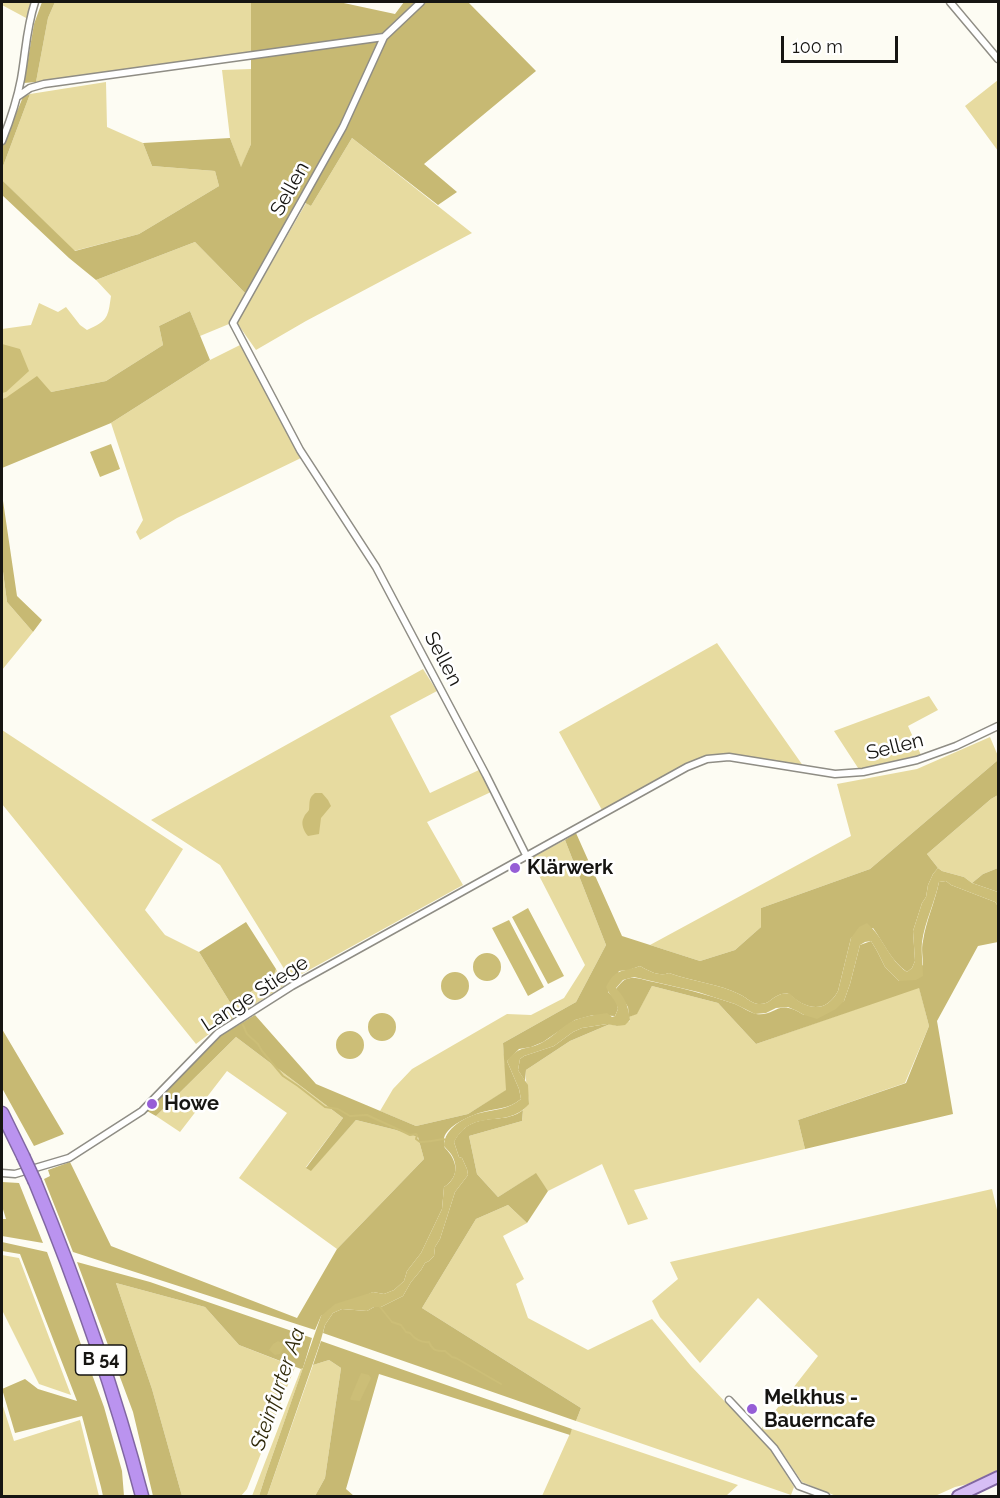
<!DOCTYPE html>
<meta charset="utf-8">
<style>
body{margin:0}
#map{position:relative;width:1000px;height:1498px;overflow:hidden;background:#fdfcf3;font-family:Raleway,sans-serif}
canvas{display:block}
.frame{position:absolute;inset:0;border:3px solid #161512;pointer-events:none}
.scale{position:absolute;left:781px;top:36px;width:117px;height:27px;box-sizing:border-box;border:3px solid #161512;border-top:0;padding-left:8px;font-size:18px;line-height:21px;white-space:nowrap;color:#161512;-webkit-text-stroke:4px #fff;paint-order:stroke}
</style>
<div id="map">
<canvas width="1000" height="1498"></canvas>
<div class="frame"></div>
<div class="scale">100 m</div>
</div>
<script>
const ctx = document.querySelector('canvas').getContext('2d');
ctx.lineJoin = 'round';
function fillPath(path, color) { ctx.fillStyle = color; ctx.fill(path, 'evenodd'); }
function trace(path, color, width, dash) { ctx.strokeStyle = color; ctx.lineWidth = width; ctx.lineCap = dash ? 'butt' : 'round'; ctx.setLineDash(dash || []); ctx.stroke(path); }
function label(font, color, halo, rows, align = 'center') {
  ctx.font = font + ' Raleway,sans-serif'; ctx.lineWidth = 5; ctx.setLineDash([]); ctx.textBaseline = 'middle'; ctx.strokeStyle = halo; ctx.fillStyle = color; for (const [text, x, y, turn = 0] of rows) {
    ctx.save(); ctx.translate(x, y); ctx.rotate((+turn || 0) * Math.PI / 180); ctx.textAlign = isNaN(turn) ? turn : align; if (halo) ctx.strokeText(text, 0, 0); ctx.fillText(text, 0, 0); ctx.restore();
  }
}
fillPath(new Path2D(`
 M 2,2 L 33,2 L 28,19 L 2,5 Z
 M 55,2 L 251,2 L 251,59 L 36,82 L 48,18 Z
 M 251,69 L 251,144 L 241,168 L 230,138 L 222,70 Z
 M 998,80 L 998,151 L 965,106 Z
 M 106,82 L 107,127 L 143,143 L 152,166 L 215,171 L 219,186 L 139,234 L 74,251 L 2,180 L 2,169 L 30,94 Z
 M 352,138 L 472,233 L 306,321 L 256,350 L 237,323 L 306,203 L 311,206 Z
 M 195,242 L 246,294 L 229,324 L 200,336 L 190,311 L 159,326 L 163,345 L 106,381 L 51,392 L 7,397 L 2,399 L 2,329 L 31,325 L 39,303 L 58,312 L 66,307 L 80,325 L 87,330 C 108,321 108,317 111,296 L 96,280 Z
 M 240,345 L 301,458 L 177,518 L 140,540 L 136,532 L 143,520 L 111,423 L 210,360 Z
 M 2,564 L 7,602 L 33,632 L 2,670 Z
 M 717,643 L 806,770 L 729,755 L 694,760 L 602,810 L 559,732 Z
 M 423,669 L 437,691 L 390,716 L 430,793 L 479,770 L 491,792 L 427,822 L 463,885 L 291,980 L 220,865 L 151,820 Z
 M 929,696 L 938,710 L 908,726 L 921,755 L 860,771 L 834,731 Z
 M 2,730 L 183,849 L 145,910 L 165,935 L 199,952 L 231,1004 L 273,978 L 276,969 L 285,985 L 213,1031 L 196,1044 L 2,804 Z
 M 990,737 L 998,756 L 998,760 L 870,869 L 761,908 L 761,927 L 735,950 L 700,961 L 650,945 L 851,836 L 837,784 L 917,769 Z
 M 998,795 L 998,868 L 983,874 L 972,883 L 964,877 L 942,871 L 938,868 L 927,854 L 991,799 Z
 M 565,840 L 606,945 L 576,1002 L 503,1043 L 507,1090 L 468,1114 L 416,1126 L 380,1111 L 393,1089 L 412,1069 L 507,1014 L 531,1015 L 564,998 L 585,965 L 530,858 Z
 M 652,986 L 718,1003 L 756,1044 L 919,987 L 929,1026 L 905,1083 L 798,1120 L 805,1149 L 634,1190 L 648,1219 L 628,1225 L 602,1164 L 548,1191 L 535,1174 L 498,1197 L 477,1174 L 469,1136 L 522,1121 L 523,1110 L 529,1103 C 528,1092 525,1081 526,1070 L 570,1041 L 610,1024 L 617,1026 L 630,1021 L 629,1017 L 637,1013 Z
 M 236,1037 L 343,1118 L 306,1167 L 311,1170 L 356,1120 L 396,1130 L 418,1137 L 424,1159 L 337,1249 L 239,1178 L 287,1113 L 227,1071 L 180,1132 L 156,1116 Z
 M 992,1189 L 998,1214 L 998,1470 L 968,1484 L 955,1487 L 935,1496 L 836,1496 L 802,1482 L 779,1448 L 761,1429 L 818,1356 L 758,1298 L 700,1363 L 660,1317 L 652,1301 L 678,1279 L 670,1262 Z
 M 508,1205 L 527,1223 L 503,1236 L 524,1279 L 516,1284 L 528,1318 L 588,1350 L 652,1319 L 691,1366 L 771,1450 L 794,1487 L 791,1495 L 576,1421 L 581,1408 L 422,1308 L 476,1219 Z
 M 2,1255 L 19,1258 L 71,1395 L 39,1384 L 2,1310 Z
 M 116,1283 L 205,1307 L 239,1345 L 295,1367 L 247,1489 L 241,1496 L 182,1496 L 152,1389 Z
 M 329,1360 L 341,1368 L 325,1478 L 315,1496 L 267,1496 L 313,1365 Z
 M 303,1368 L 266,1474 L 259,1496 L 252,1496 L 301,1369 Z
 M 2,1403 L 14,1441 L 80,1420 L 99,1496 L 2,1496 Z
 M 572,1429 L 738,1485 L 726,1496 L 542,1496 Z`), '#e7dba0');
fillPath(new Path2D(`
 M 42,2 L 55,2 L 48,18 L 36,82 L 24,83 L 34,24 Z
 M 251,2 L 339,2 L 395,14 L 404,2 L 468,2 L 536,71 L 424,164 L 457,192 L 438,205 L 352,138 L 311,206 L 298,199 L 246,294 L 195,242 L 96,280 L 69,258 L 2,195 L 2,180 L 75,251 L 139,234 L 219,186 L 215,171 L 152,166 L 143,143 L 230,138 L 241,167 L 251,144 Z
 M 30,94 L 2,169 L 2,147 L 23,97 Z
 M 190,311 L 210,360 L 111,423 L 2,468 L 2,399 L 7,397 L 37,376 L 51,392 L 106,381 L 163,345 L 159,326 Z
 M 2,494 L 17,596 L 42,620 L 33,632 L 7,602 L 2,564 Z
 M 998,760 L 998,795 L 991,799 L 927,854 L 938,868 L 933,874 L 928,885 L 926,897 L 922,903 L 913,931 L 915,961 L 912,968 L 907,972 C 891,961 884,943 873,928 L 851,938 L 838,991 C 825,1015 805,1009 788,993 C 785,994 782,993 779,995 C 771,998 769,1005 758,1004 C 751,1003 747,998 741,995 C 718,983 693,982 669,973 C 659,977 649,971 640,966 L 629,970 L 619,971 L 608,992 L 616,1000 L 618,1009 L 615,1016 L 593,1015 L 575,1020 L 543,1042 L 531,1047 L 519,1049 L 507,1061 L 519,1089 L 521,1099 C 508,1110 494,1108 479,1113 C 468,1117 448,1125 444,1138 C 444,1139 444,1147 445,1148 C 457,1160 461,1176 444,1187 L 442,1209 L 421,1253 L 407,1271 L 404,1281 L 394,1290 L 384,1294 L 373,1292 L 321,1316 L 315,1330 L 73,1252 L 44,1179 L 50,1176 L 48,1170 L 70,1162 L 111,1246 L 297,1318 L 337,1249 L 424,1159 L 418,1137 L 396,1130 L 356,1120 L 311,1171 L 306,1168 L 343,1118 L 236,1037 L 156,1116 L 147,1111 L 220,1036 L 255,1015 L 316,1084 L 416,1126 L 468,1114 L 506,1090 L 503,1043 L 576,1002 L 606,945 L 565,840 L 576,833 L 622,936 L 700,961 L 735,950 L 761,927 L 761,908 L 870,869 Z
 M 998,868 L 998,892 L 972,883 L 983,874 Z
 M 946,881 L 951,885 L 995,902 L 998,906 L 998,942 L 978,946 L 937,1021 L 953,1114 L 805,1149 L 798,1120 L 906,1083 L 929,1026 L 919,988 L 756,1044 L 718,1003 L 652,986 L 637,1014 L 629,1017 L 628,1007 L 616,989 C 621,983 623,979 631,978 C 637,977 643,980 649,981 C 678,987 706,994 735,1004 C 740,1006 751,1013 756,1014 C 776,1017 777,997 804,1015 L 844,1001 L 850,984 L 860,945 L 871,941 L 877,951 L 885,967 L 899,981 L 923,965 C 923,957 921,949 923,941 C 926,921 935,902 939,882 Z
 M 246,922 L 276,969 L 273,978 L 231,1004 L 199,952 Z
 M 607,1024 L 610,1024 L 570,1041 L 526,1070 L 525,1081 L 518,1070 L 520,1059 L 524,1056 L 554,1046 L 573,1032 L 582,1028 Z
 M 2,1029 L 64,1134 L 34,1146 L 2,1088 Z
 M 523,1110 L 522,1121 L 469,1136 L 477,1174 L 498,1197 L 536,1173 L 548,1191 L 527,1223 L 508,1205 L 476,1219 L 422,1308 L 581,1408 L 576,1421 L 323,1333 L 325,1325 L 333,1313 L 342,1309 L 367,1311 L 374,1307 L 381,1307 L 403,1296 L 411,1282 L 421,1270 L 425,1263 L 429,1261 L 434,1256 L 435,1247 L 440,1239 L 455,1192 L 468,1175 L 467,1169 L 462,1158 L 459,1157 L 454,1142 C 472,1108 502,1127 523,1110 Z
 M 2,1182 L 19,1183 L 43,1243 L 2,1236 L 2,1219 L 6,1219 L 2,1206 Z
 M 2,1242 L 47,1252 L 104,1407 L 122,1471 L 124,1496 L 103,1496 L 101,1487 L 82,1416 L 15,1433 L 2,1389 L 25,1379 L 38,1389 L 77,1401 L 20,1254 L 2,1251 Z
 M 77,1262 L 150,1282 L 312,1338 L 303,1368 L 301,1369 L 239,1345 L 205,1307 L 116,1283 L 152,1389 L 182,1496 L 153,1496 L 133,1412 Z
 M 321,1341 L 572,1429 L 570,1435 L 379,1374 L 346,1489 L 354,1496 L 315,1496 L 325,1478 L 341,1368 L 329,1360 L 313,1365 Z`), '#c7b973');
fillPath(new Path2D(`
 M 2,344 L 20,349 L 29,371 L 6,392 L 2,393 Z
 M 111,444 L 120,469 L 100,477 L 90,452 Z
 M 315,793 L 322,793 L 328,800 L 331,806 L 321,818 L 319,834 L 308,836 C 304,832 300,823 304,817 C 305,814 307,813 309,810 C 310,803 308,798 315,793 Z
 M 938,868 L 942,871 L 964,877 L 972,883 L 998,892 L 998,906 L 995,902 L 951,885 L 946,881 L 939,882 C 935,902 925,921 922,942 C 921,953 923,965 923,976 L 916,980 L 899,981 L 885,967 L 877,951 L 871,941 L 865,942 L 860,945 L 850,984 L 844,1001 L 836,1009 L 817,1019 L 804,1015 L 797,1011 L 788,1007 L 776,1008 L 766,1013 L 755,1014 L 735,1004 L 698,992 L 634,977 L 623,980 L 616,988 C 626,999 628,1006 630,1020 L 625,1025 L 617,1026 L 607,1024 L 582,1028 L 573,1032 L 554,1046 L 524,1056 L 520,1059 L 518,1070 L 528,1085 L 529,1104 C 526,1107 522,1111 518,1113 C 495,1125 471,1111 454,1142 L 459,1157 L 462,1158 L 467,1169 L 468,1175 L 455,1192 L 440,1239 L 435,1247 L 434,1256 L 429,1261 L 425,1263 L 421,1270 L 411,1282 L 403,1296 L 381,1307 L 374,1307 L 367,1311 L 342,1309 L 333,1313 L 325,1325 L 320,1343 L 267,1496 L 259,1496 L 266,1474 L 321,1316 L 335,1304 L 373,1292 L 384,1294 L 394,1290 L 404,1281 L 407,1271 L 421,1253 L 442,1209 L 444,1187 C 456,1180 459,1166 451,1154 C 449,1151 446,1149 444,1146 C 444,1128 465,1117 480,1113 C 495,1109 508,1110 521,1099 L 519,1089 L 507,1061 C 520,1044 527,1051 543,1042 C 552,1037 559,1030 566,1025 C 577,1017 594,1015 607,1013 L 612,1017 L 615,1016 L 618,1009 C 615,998 610,997 606,987 C 616,967 621,973 640,966 C 649,971 659,977 669,973 C 693,982 718,983 741,995 C 747,998 751,1003 758,1004 C 769,1005 771,998 779,995 C 782,993 785,994 789,993 C 805,1009 825,1015 838,991 L 851,938 L 859,927 L 867,923 C 884,938 889,960 907,972 L 912,968 L 915,961 L 913,931 L 922,903 L 926,897 L 928,885 L 933,874 Z
 M 528,908 L 564,976 L 548,984 L 512,917 Z
 M 509,920 L 544,987 L 528,996 L 492,928 Z
 M473 967a14 14 0 1 1 28 0a14 14 0 1 1-28 0Z
 M441 986a14 14 0 1 1 28 0a14 14 0 1 1-28 0Z
 M368 1027a14 14 0 1 1 28 0a14 14 0 1 1-28 0Z
 M336 1045a14 14 0 1 1 28 0a14 14 0 1 1-28 0Z
 M 278,1341 L 282,1343 L 284,1348 L 280,1354 L 275,1355 L 269,1350 L 273,1344 Z
 M 361,1373 L 369,1375 L 371,1378 L 360,1401 L 351,1400 L 350,1399 Z`), '#ccbe77');
trace(new Path2D(`
 M 998,732 L 998,736
 M 243,1025 L 247,1034 L 258,1044 L 262,1051 L 283,1076 L 298,1086 L 325,1107 L 338,1109 L 350,1116 L 367,1115 L 404,1132 L 410,1135 L 416,1134 L 417,1135 L 416,1139 L 420,1142 C 425,1142 438,1140 443,1139 L 446,1140
 M 380,1307 L 392,1322 L 401,1325 L 406,1332 L 410,1333 C 414,1339 422,1343 429,1342 C 433,1351 436,1351 445,1351 L 452,1357 L 456,1358 L 501,1384`), '#ccbe77', 2);
const street = new Path2D(`
 M 421,2 L 384,37 L 343,127 L 233,323 L 300,450 L 376,567 L 486,775 L 526,855
 M 950,2 L 998,59
 M 17,97 L 30,88 L 44,84 L 384,37
 M 2,141 C 10,121 17,100 21,79 C 26,51 26,29 35,2
 M 2,1173 L 15,1174 L 69,1158 L 142,1111 L 218,1033 L 292,986 L 687,767 L 707,759 L 729,757 L 835,774 L 863,772 L 917,760 L 956,746 L 998,726
 M 729,1400 L 774,1448 L 799,1486 L 826,1496`);
const primary = new Path2D(`
 M 958,1496 L 998,1477`);
const highway = new Path2D(`
 M 2,1113 L 23,1156
 M 35,1182 C 77,1284 114,1389 142,1496`);
trace(street, '#8f8d85', 9);
trace(primary, '#8167a2', 14);
trace(highway, '#8167a2', 15);
trace(street, '#fff', 6);
trace(primary, '#d6bef5', 10);
trace(highway, '#ba93ef', 12);
const highwayBridge = new Path2D(`
 M 23,1156 L 35,1182`);
trace(highwayBridge, '#8167a2', 15, []);
trace(highwayBridge, '#ba93ef', 12);
for (const [x, y, r, color] of [
 [515,868,6,"#965ed6"],
 [152,1104,6,"#965ed6"],
 [752,1409,6,"#965ed6"]
]) { const dot = new Path2D(); dot.arc(x, y, r, 0, 2 * Math.PI); ctx.fillStyle = color; ctx.fill(dot); trace(dot, '#fff', 2); }
for (const [x, y, w] of [
 [101,1360,51]
]) { const box = new Path2D(); box.roundRect(x - w / 2, y - 15, w, 30, 4.5); ctx.fillStyle = '#fff'; ctx.fill(box); trace(box, '#161512', 1.5); }
label('bold 18px', '#161512', null, [
 ["B 54",101,1360]
]);
label('20px', '#161512', '#fff', [
 ["Sellen",290,189,-61],
 ["Sellen",443,659,62],
 ["Sellen",895,747,-14],
 ["Lange Stiege",255,994,-33]
]);
label('bold 20px', '#161512', '#fff', [
 ["Klärwerk",527,868],
 ["Howe",164,1104],
 ["Melkhus -",764,1398],
 ["Bauerncafe",764,1421]
], 'left');
label('italic 21px', '#312b0b', '#fff', [
 ["Steinfurter Aa",278,1389,-71]
]);
</script>
